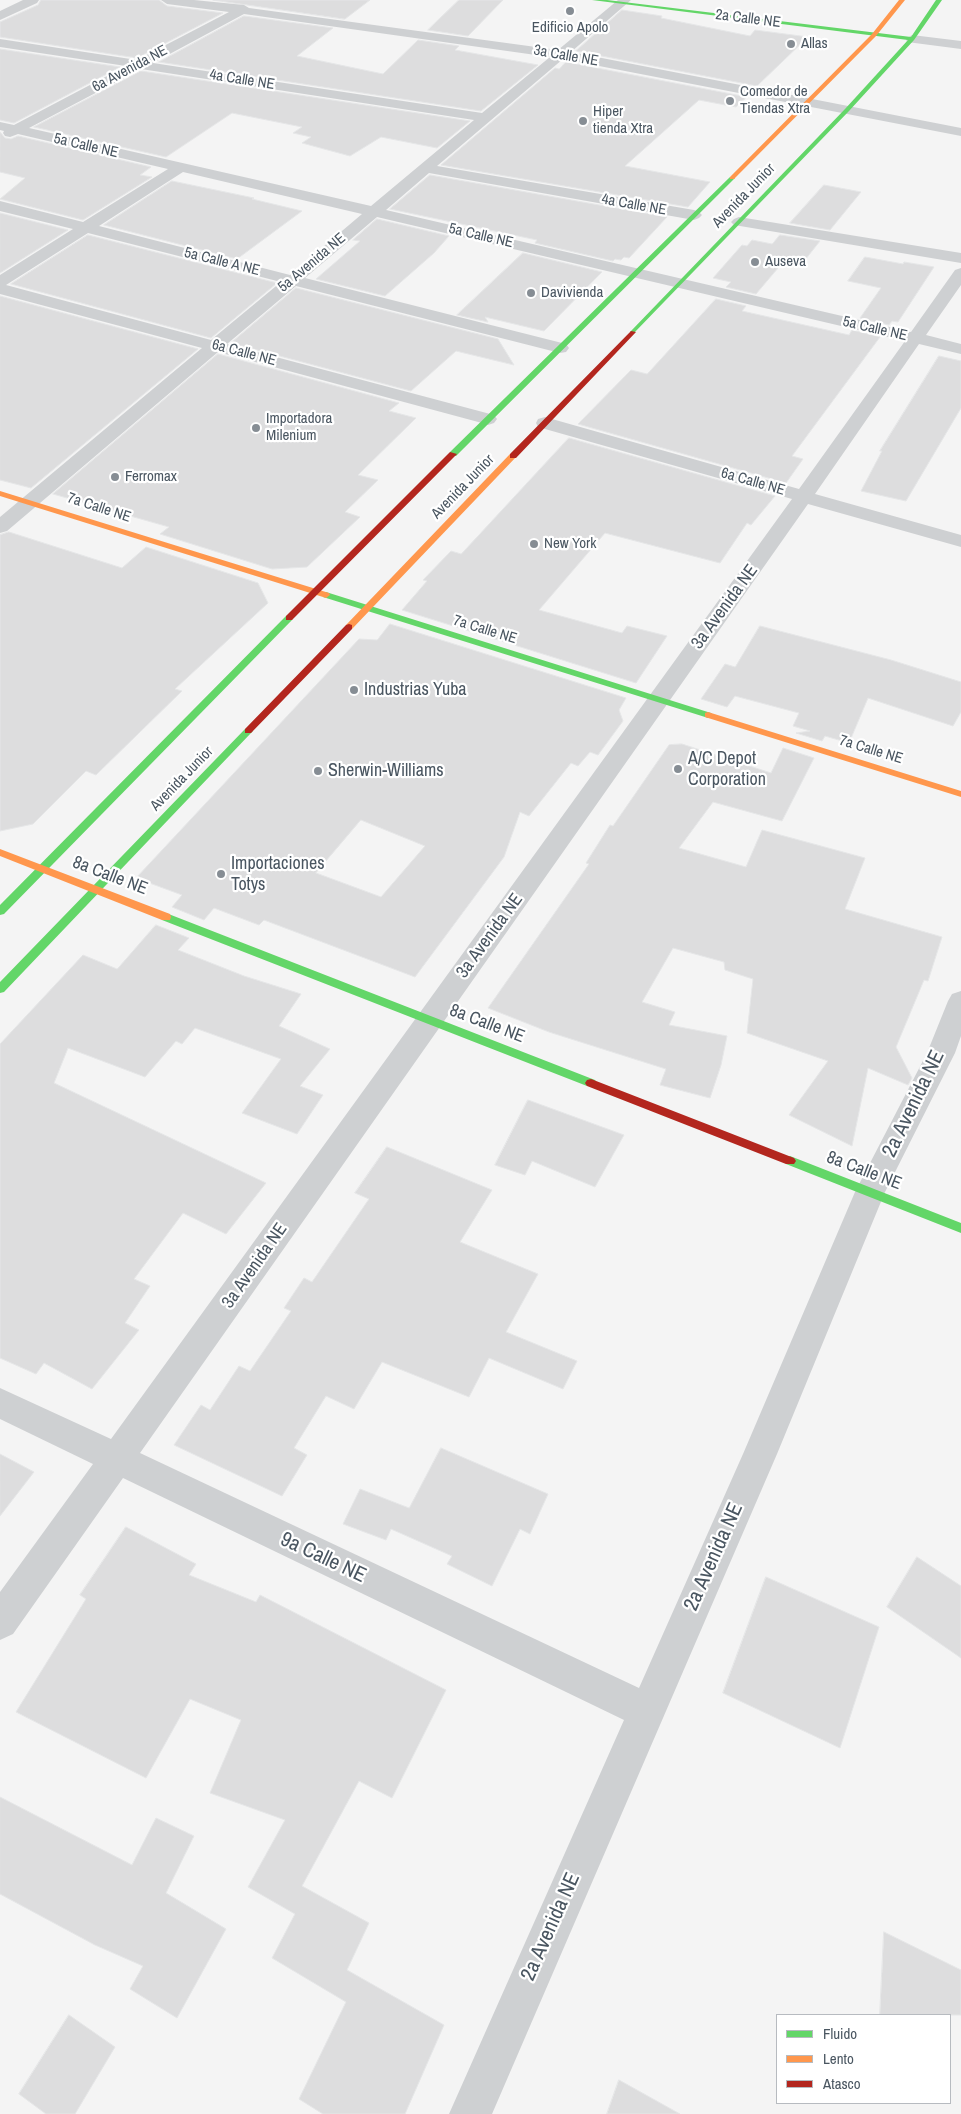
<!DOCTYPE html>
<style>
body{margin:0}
#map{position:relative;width:961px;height:2114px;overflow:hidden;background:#f4f4f4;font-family:"Archivo Narrow",sans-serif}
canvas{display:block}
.legend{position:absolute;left:776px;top:2014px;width:175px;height:90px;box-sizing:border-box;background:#fff;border:1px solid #b7bbc0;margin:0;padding:6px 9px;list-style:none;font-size:15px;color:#4a5661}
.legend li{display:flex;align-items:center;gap:10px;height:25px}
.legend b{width:25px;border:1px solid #b7bbc0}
</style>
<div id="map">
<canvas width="961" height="2114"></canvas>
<ul class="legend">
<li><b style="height:6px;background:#63d668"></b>Fluido</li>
<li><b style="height:6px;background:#ff974d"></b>Lento</li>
<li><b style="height:6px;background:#b3261e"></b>Atasco</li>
</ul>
</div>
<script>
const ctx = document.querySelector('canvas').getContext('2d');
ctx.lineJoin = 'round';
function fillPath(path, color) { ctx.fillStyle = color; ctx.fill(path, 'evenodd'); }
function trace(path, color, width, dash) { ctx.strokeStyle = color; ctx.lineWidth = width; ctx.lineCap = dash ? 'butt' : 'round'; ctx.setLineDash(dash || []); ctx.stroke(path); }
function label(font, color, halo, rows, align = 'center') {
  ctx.font = font + ' "Archivo Narrow",sans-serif'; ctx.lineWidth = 4.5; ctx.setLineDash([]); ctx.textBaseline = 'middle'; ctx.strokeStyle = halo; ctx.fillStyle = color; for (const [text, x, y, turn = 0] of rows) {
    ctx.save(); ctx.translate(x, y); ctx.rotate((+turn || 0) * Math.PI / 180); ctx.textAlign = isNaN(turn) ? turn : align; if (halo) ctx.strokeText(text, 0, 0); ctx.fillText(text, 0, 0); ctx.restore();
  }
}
const building = new Path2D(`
 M 41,0 L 159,0 L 167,6 L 223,13 L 137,58 L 0,37 L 0,22 L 38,5 Z
 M 213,0 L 370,0 L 345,19 Z
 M 459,0 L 503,0 L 468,36 L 428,30 Z
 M 622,10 L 662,16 L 661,18 L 750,36 L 755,30 L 808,37 L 757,86 L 576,51 Z
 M 244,16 L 333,28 L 297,56 L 383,74 L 418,40 L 459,46 L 455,50 L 538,65 L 481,111 L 159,62 Z
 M 0,49 L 120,67 L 14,123 L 0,120 Z
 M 566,62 L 747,97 L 736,107 L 699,100 L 625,166 L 710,182 L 688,207 L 441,165 L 555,68 L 559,69 Z
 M 141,71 L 470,121 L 437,148 L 381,137 L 350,156 L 302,143 L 311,137 L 293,133 L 302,127 L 232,113 L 166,157 L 34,127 Z
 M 0,132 L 5,138 L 11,139 L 18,136 L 151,167 L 140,175 L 152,177 L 83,220 L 0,199 L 25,178 L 0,172 Z
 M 430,175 L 667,217 L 629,258 L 624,257 L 621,260 L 615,259 L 613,261 L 535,243 L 537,240 L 390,209 Z
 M 172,181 L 254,198 L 252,199 L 302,211 L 237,259 L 104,225 Z
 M 824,185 L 861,192 L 830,230 L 790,223 Z
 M 0,213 L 68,230 L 0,273 Z
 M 377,219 L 449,236 L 434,253 L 385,296 L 316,279 L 360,241 L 353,240 Z
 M 88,235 L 277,283 L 211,338 L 11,284 Z
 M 780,235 L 820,241 L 801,265 L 784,261 L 756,294 L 726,287 L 731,282 L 713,278 L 742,245 L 747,246 L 752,240 L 772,244 Z
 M 523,253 L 602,272 L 544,331 L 485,317 L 488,322 L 457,315 Z
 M 865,257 L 903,264 L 904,262 L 934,267 L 898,322 L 892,321 L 889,325 L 860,318 L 881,288 L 848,281 Z
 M 296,288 L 498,339 L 514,365 L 456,351 L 411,391 L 231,343 Z
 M 0,296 L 198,349 L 31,488 L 0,480 Z
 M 716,299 L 746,306 L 742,311 L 849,335 L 852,330 L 880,337 L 792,456 L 803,459 L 786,483 L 578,424 L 631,370 L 647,374 Z
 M 218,354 L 399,403 L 389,411 L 416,418 L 358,475 L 378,480 L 345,512 L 360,517 L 307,567 L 272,569 L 160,534 L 169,527 L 53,494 Z
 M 939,356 L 961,361 L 961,408 L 906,501 L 861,491 L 882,451 L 880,451 Z
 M 569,438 L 775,496 L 751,525 L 747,523 L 720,563 L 605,533 L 539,610 L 622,633 L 627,626 L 667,636 L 636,683 L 402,610 L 427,581 L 423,580 L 451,551 L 461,554 Z
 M 9,532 L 122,568 L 146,547 L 258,583 L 268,603 L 175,689 L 182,691 L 96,775 L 86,771 L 33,824 L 0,831 L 0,535 Z
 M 390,624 L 626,698 L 619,710 L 623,721 L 598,755 L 590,752 L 578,766 L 571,763 L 529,816 L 520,812 L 504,857 L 415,977 L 264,920 L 259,925 L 214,908 L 204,920 L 172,907 L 182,895 L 136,878 L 359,639 L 377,640 ZM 361,820 L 425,846 L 381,897 L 316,873 Z
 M 760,626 L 891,660 L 961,682 L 961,712 L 953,726 L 868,698 L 849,743 L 825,736 L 822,741 L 796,733 L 810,731 L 793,726 L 799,713 L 735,696 L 727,707 L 701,699 L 725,664 L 735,667 Z
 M 682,744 L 771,773 L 783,748 L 814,758 L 782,821 L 713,802 L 679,848 L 746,867 L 762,830 L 865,858 L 845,909 L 942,937 L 928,981 L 924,980 L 896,1047 L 912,1078 L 908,1085 L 868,1068 L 852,1146 L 789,1115 L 828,1061 L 747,1033 L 753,979 L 725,970 L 724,962 L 673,948 L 642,1002 L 675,1012 L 669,1025 L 727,1036 L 721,1065 L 710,1098 L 660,1085 L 666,1069 L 549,1032 L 488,1008 L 589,864 L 586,863 L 610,825 L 613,826 L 669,745 Z
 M 156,925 L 189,938 L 178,950 L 244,976 L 301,994 L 279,1026 L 330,1049 L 300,1086 L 323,1095 L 297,1134 L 242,1113 L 281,1059 L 195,1028 L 182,1044 L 176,1041 L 145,1077 L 68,1048 L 54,1083 L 266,1183 L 226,1234 L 183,1213 L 134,1279 L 150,1286 L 125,1323 L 139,1330 L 92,1389 L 44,1363 L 36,1374 L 0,1358 L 0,1044 L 83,955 L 117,969 Z
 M 528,1100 L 624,1135 L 595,1187 L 532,1161 L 525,1175 L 495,1165 Z
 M 387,1147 L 492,1190 L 460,1242 L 538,1274 L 506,1332 L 577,1361 L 563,1389 L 489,1358 L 469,1397 L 382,1362 L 354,1409 L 326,1396 L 294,1448 L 307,1455 L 282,1496 L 174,1445 L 201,1405 L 210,1410 L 239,1366 L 250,1371 L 291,1311 L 284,1308 L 304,1278 L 312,1282 L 369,1199 L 355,1193 Z
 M 441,1448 L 548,1494 L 530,1534 L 520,1529 L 492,1586 L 447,1564 L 452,1556 L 391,1529 L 386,1540 L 343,1524 L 360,1489 L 409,1508 Z
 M 0,1454 L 34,1472 L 0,1516 Z
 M 126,1527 L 196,1564 L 189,1575 L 256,1602 L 260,1595 L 446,1690 L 392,1798 L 359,1781 L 302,1886 L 369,1923 L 347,1970 L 444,2025 L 405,2114 L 323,2114 L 299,2099 L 346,2002 L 272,1958 L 295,1914 L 248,1887 L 285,1820 L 210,1793 L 241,1720 L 190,1699 L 146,1778 L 16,1712 L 86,1599 L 80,1595 Z
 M 917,1557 L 961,1586 L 961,1658 L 887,1607 Z
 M 766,1577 L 879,1627 L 840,1748 L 723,1693 Z
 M 0,1797 L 132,1865 L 156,1818 L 194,1836 L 166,1893 L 226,1929 L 177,2018 L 130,1989 L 143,1966 L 95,1945 L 0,1894 Z
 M 884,1932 L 961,1970 L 961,2015 L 880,2015 Z
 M 69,2015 L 115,2047 L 75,2114 L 46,2114 L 19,2094 Z
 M 619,2080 L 680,2114 L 607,2114 Z`);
fillPath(building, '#ddddde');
trace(building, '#e5e6e7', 1);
fillPath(new Path2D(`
 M 23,0 L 39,0 L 37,3 L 0,20 L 0,11 Z
 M 161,0 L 194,0 L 244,5 L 249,8 L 558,50 L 618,0 L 631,0 L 571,52 L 961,128 L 961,136 L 563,59 L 437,166 L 694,210 L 699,212 L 702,215 L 699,218 L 694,220 L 429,173 L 386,210 L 911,332 L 955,270 L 961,268 L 961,285 L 926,335 L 961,344 L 961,354 L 919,344 L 815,494 L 961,535 L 961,547 L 808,504 L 140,1453 L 639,1688 L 743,1454 L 855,1192 L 927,1053 L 948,1001 L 952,994 L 961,991 L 961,1036 L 955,1053 L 885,1192 L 777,1454 L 492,2114 L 449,2114 L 624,1720 L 123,1478 L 13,1634 L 0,1640 L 0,1592 L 93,1464 L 0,1419 L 0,1388 L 111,1439 L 792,499 L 538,427 L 536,423 L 538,419 L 545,417 L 552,419 L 799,489 L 905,341 L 377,217 L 305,278 L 566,344 L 569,348 L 566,352 L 560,353 L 296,286 L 227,344 L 494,415 L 497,419 L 494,423 L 488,425 L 482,423 L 218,352 L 7,531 L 0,533 L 0,517 L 202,348 L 0,294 L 0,275 L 73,229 L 0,211 L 0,201 L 83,222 L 168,169 L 18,134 L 10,137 L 5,136 L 3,133 L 4,131 L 0,130 L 0,122 L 14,125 L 126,66 L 0,47 L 0,39 L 137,60 L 229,12 L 167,4 ZM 244,14 L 550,57 L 482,113 L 153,63 ZM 141,69 L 474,120 L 371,206 L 29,128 ZM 183,172 L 362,214 L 290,275 L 99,226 ZM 88,233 L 281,282 L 211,340 L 6,285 Z
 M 912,35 L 961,41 L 961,49 L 907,42 L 906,39 Z
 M 739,217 L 961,253 L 961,263 L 734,225 L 731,222 L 734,219 Z`), '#ced0d2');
fillPath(new Path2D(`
 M 592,0 L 607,0 L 911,37 L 936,0 L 942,0 L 914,40 L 849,111 L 633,334 L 630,332 L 631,331 L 845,109 L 908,40 Z
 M 730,177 L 735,178 L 456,456 L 450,456 L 450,452 Z
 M 326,592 L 711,713 L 713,715 L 708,718 L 705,717 L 323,597 L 323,593 Z
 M 289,615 L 293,618 L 292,620 L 4,914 L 0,915 L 0,905 L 286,616 Z
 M 248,728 L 253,731 L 251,733 L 4,992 L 0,993 L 0,982 L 245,729 Z
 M 166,913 L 595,1080 L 597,1083 L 595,1086 L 587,1086 L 162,920 L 161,917 L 162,914 Z
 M 790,1156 L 961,1223 L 961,1233 L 786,1164 L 784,1161 L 786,1158 Z`), '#63d668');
fillPath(new Path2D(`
 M 899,0 L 905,0 L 876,36 L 734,179 L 730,179 L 730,177 L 872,34 Z
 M 510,454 L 517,456 L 352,629 L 346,629 L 346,625 Z
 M 0,491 L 329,593 L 330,595 L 326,598 L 323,597 L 0,496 Z
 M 708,712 L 961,791 L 961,797 L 705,717 L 705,713 Z
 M 0,849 L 170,914 L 171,917 L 170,920 L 162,920 L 0,856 Z`), '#ff974d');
fillPath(new Path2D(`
 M 631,331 L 636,332 L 516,458 L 510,458 L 510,454 Z
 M 450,452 L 457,454 L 292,620 L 286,620 L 286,616 Z
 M 349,624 L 352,625 L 352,629 L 251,733 L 245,733 L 245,729 L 346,625 Z
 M 591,1079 L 794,1158 L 796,1161 L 794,1164 L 786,1164 L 587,1086 L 585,1083 L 587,1080 Z`), '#b3261e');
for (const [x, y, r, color] of [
 [570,11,5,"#868d94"],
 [791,44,5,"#868d94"],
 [730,101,5,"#868d94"],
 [583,121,5,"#868d94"],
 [755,262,5,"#868d94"],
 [531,293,5,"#868d94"],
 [256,428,5,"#868d94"],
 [115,477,5,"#868d94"],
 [534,544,5,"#868d94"],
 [354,690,5,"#868d94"],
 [678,769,5,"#868d94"],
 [318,771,5,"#868d94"],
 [221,874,5,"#868d94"]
]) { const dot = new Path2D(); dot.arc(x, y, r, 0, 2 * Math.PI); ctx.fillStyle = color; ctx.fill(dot); trace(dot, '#fff', 2); }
label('15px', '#4a5661', '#fff', [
 ["2a Calle NE",748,19,7],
 ["3a Calle NE",566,56,10],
 ["6a Avenida NE",130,69,-28],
 ["4a Calle NE",242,80,9],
 ["5a Calle NE",86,146,13],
 ["Avenida Junior",744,196,-46],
 ["4a Calle NE",634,205,10],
 ["5a Calle NE",481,236,13],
 ["5a Calle A NE",222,262,14],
 ["5a Avenida NE",312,263,-40],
 ["5a Calle NE",875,329,13],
 ["6a Calle NE",244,353,15],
 ["6a Calle NE",753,482,16],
 ["Avenida Junior",463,487,-46],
 ["7a Calle NE",99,508,18],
 ["7a Calle NE",485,630,17],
 ["7a Calle NE",871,750,17],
 ["Avenida Junior",182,779,-46]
]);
label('15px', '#4a5661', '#fff', [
 ["Edificio Apolo",570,28,"center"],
 ["Allas",801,44],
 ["Comedor de",740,92],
 ["Tiendas Xtra",740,109],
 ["Hiper",593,112],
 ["tienda Xtra",593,129],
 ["Auseva",765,262],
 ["Davivienda",541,293],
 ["Importadora",266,419],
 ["Milenium",266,436],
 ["Ferromax",125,477],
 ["New York",544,544]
], 'left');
label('18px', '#4a5661', '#fff', [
 ["3a Avenida NE",725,607,-54],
 ["8a Calle NE",110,876,21],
 ["3a Avenida NE",490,936,-54],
 ["8a Calle NE",487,1024,21],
 ["8a Calle NE",864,1171,21],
 ["3a Avenida NE",255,1266,-55]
]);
label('18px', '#4a5661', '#fff', [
 ["Industrias Yuba",364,690],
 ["A/C Depot",688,759],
 ["Corporation",688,780],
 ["Sherwin-Williams",328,771],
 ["Importaciones",231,864],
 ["Totys",231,885]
], 'left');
label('21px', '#4a5661', '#fff', [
 ["2a Avenida NE",914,1104,-64],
 ["2a Avenida NE",714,1557,-66],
 ["9a Calle NE",323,1558,25],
 ["2a Avenida NE",551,1927,-66]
]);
</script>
